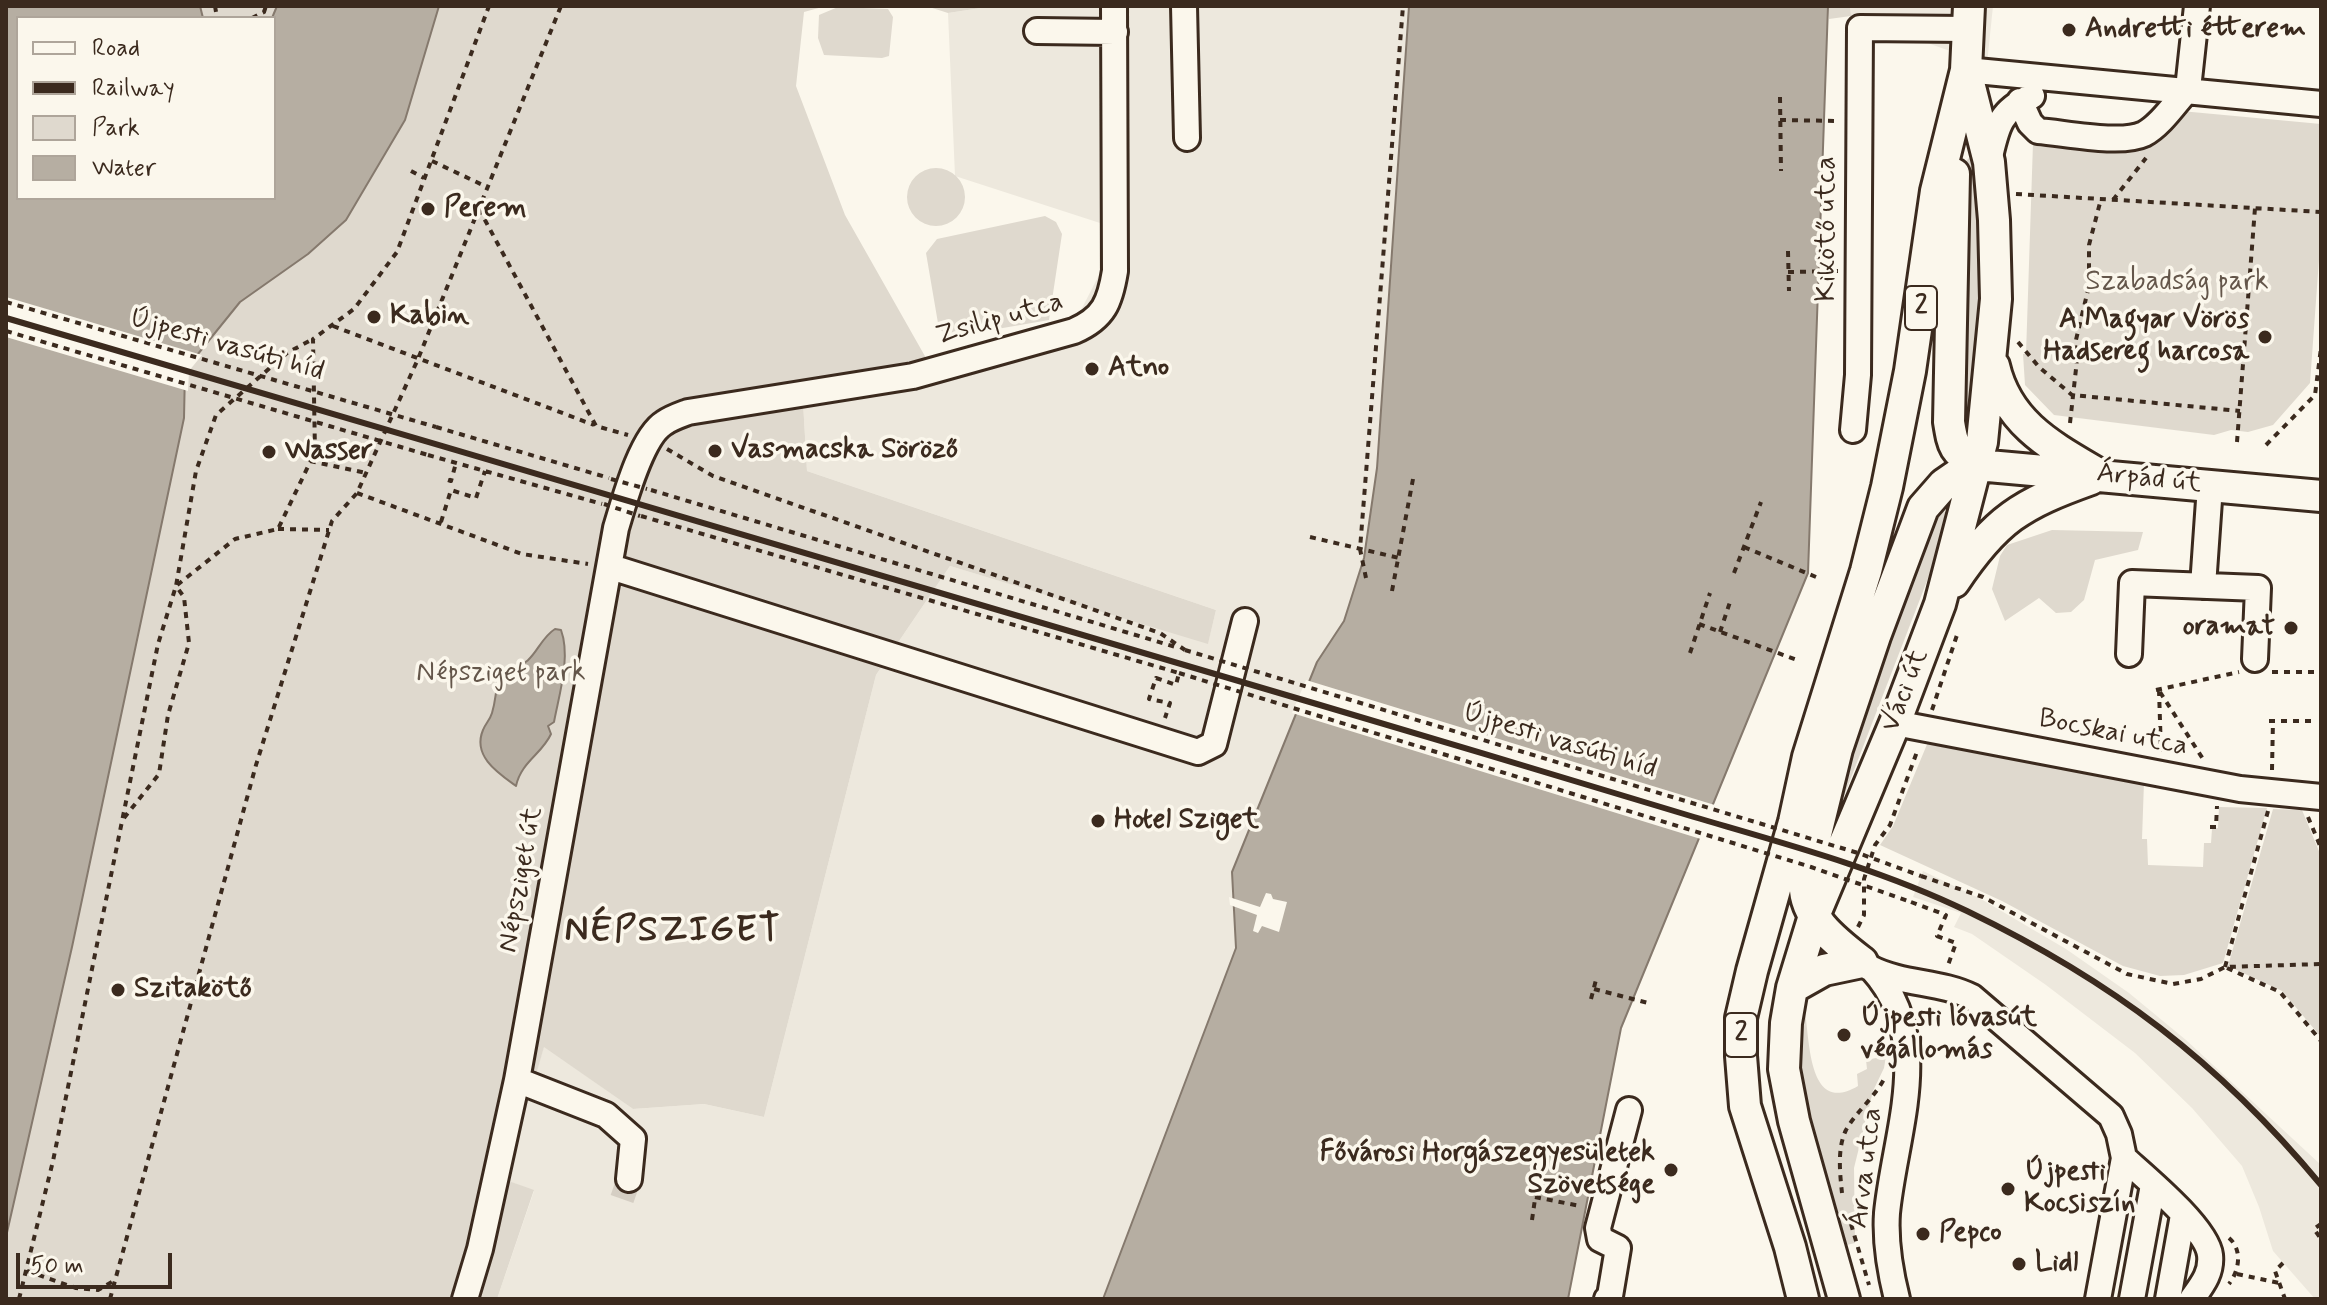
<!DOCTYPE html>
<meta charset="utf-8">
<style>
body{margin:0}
#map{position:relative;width:2327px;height:1305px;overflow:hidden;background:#fbf7ec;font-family:Mynerve,sans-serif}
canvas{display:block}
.frame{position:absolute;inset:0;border:8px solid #3b2a1e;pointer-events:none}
.legend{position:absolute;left:16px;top:16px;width:260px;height:184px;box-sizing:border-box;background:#fbf7ec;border:2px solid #aea59a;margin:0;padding:10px 14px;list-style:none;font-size:24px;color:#3b2a1e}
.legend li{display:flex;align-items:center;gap:16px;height:40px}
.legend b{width:40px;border:2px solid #aea59a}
.scale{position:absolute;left:16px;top:1253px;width:156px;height:36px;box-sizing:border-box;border:4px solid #3b2a1e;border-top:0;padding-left:10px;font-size:24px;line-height:28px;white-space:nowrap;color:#3b2a1e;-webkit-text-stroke:6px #fbf7ec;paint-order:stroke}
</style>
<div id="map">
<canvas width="2327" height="1305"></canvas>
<div class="frame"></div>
<ul class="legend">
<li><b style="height:10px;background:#fbf7ec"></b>Road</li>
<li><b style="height:10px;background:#3b2a1e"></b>Railway</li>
<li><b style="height:22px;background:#dfd9ce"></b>Park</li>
<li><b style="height:22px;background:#b6aea2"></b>Water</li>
</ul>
<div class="scale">50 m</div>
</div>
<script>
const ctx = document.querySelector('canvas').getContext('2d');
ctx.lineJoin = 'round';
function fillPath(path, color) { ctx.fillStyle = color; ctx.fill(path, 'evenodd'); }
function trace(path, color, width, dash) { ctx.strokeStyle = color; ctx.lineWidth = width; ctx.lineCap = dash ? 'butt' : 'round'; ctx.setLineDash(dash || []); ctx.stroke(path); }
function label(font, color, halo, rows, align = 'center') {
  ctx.font = font + ' Mynerve,sans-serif'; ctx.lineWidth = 7; ctx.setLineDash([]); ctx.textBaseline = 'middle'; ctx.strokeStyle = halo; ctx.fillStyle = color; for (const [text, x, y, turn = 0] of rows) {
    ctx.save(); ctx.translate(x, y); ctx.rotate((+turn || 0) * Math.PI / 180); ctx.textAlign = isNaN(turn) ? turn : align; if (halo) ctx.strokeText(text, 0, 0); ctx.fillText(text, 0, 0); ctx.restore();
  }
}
fillPath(new Path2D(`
 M 994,6 L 1409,6 L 1377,468 L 1364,558 L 1344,621 L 1317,662 L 1232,872 L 1236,948 L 1103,1299 L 497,1299 L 534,1191 L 506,1180 L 544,1046 L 633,1109 L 704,1104 L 764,1117 L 876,675 L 950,566 L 1208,643 L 1216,610 L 807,471 L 802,385 L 1029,335 L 1079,314 L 1099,275 L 1100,223 L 955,176 L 948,13 Z
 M 1850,6 L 1993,6 L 1987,64 L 1851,16 Z
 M 1923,871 L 1981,899 L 2066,949 L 2129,993 L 2186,1040 L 2320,1164 L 2321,1299 L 2315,1299 L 2273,1251 L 2259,1207 L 2242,1166 L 2192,1108 L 2135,1053 L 2046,985 L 1972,934 L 1954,927 L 1961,913 L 1913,897 Z`), '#ede8dd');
fillPath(new Path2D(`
 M 200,6 L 277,6 L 272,18 L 203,18 Z
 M 439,6 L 826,6 L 804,12 L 796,86 L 845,215 L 926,358 L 802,385 L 807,471 L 1216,610 L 1208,644 L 950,566 L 876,675 L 764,1117 L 704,1104 L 633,1109 L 544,1047 L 506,1180 L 534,1190 L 497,1299 L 6,1299 L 6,1237 L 72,947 L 184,418 L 185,370 L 240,302 L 308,254 L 346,220 L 405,120 Z
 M 926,6 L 994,6 L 948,13 Z
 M 1828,6 L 1850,6 L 1851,16 L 1829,19 Z
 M 838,7 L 888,9 L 893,17 L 889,56 L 882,58 L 824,55 L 818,38 L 819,15 Z
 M 2181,111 L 2321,124 L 2321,232 L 2310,383 L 2273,425 L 2248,432 L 2231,430 L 2214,435 L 2054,415 L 2025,385 L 2023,354 L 2026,354 L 2033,143 L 2151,145 Z
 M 1969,158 L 1973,161 L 1981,263 L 1975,373 L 1969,422 L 1961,421 L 1966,161 Z
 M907 197a29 29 0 1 1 58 0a29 29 0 1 1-58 0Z
 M 1045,216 L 1056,222 L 1062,234 L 1049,320 L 951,337 L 939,329 L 926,253 L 937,239 Z
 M 1938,510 L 1946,512 L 1937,555 L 1839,809 L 1836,812 L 1861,701 Z
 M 2052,530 L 2143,532 L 2138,550 L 2095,560 L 2084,600 L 2071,612 L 2056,613 L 2039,598 L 2005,621 L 1992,589 L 2000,556 L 2007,545 Z
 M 1928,742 L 2144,782 L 2142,839 L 2147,839 L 2148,865 L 2203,867 L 2204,843 L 2211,843 L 2212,829 L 2218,828 L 2219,807 L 2267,808 L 2223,963 L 2184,975 L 2160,976 L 2123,966 L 2002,901 L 1880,845 L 1893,826 Z
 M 2273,809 L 2302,810 L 2321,856 L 2321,1037 L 2282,991 L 2228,966 Z
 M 1805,1012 C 1810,1044 1809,1115 1858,1086 L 1857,1074 L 1867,1069 L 1866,1060 L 1886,1056 L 1884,1068 L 1873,1091 L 1854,1168 L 1855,1243 L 1838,1247 L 1793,1070 L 1792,1019 Z`), '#dfd9ce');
const water = new Path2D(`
 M 6,6 L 200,6 L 203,18 L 18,18 L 18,198 L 274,198 L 272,18 L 277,6 L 439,6 L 405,120 L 346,220 L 308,254 L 240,302 L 185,370 L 184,418 L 72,947 L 6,1237 Z
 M 1409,6 L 1828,6 L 1808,573 L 1621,1028 L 1568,1299 L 1103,1299 L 1236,948 L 1232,872 L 1317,662 L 1344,621 L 1364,558 L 1377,468 Z
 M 555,629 L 561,630 C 571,657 559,695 554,722 L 548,726 L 551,734 C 542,754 521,762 516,786 C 498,773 472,756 483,730 C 485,724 490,720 492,713 C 499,689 491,689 511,667 C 535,666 537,640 555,629 Z`);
fillPath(water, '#b6aea2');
trace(water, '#85796d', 2);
fillPath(new Path2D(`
 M 6,297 L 202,355 L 189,371 L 188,391 L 6,337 Z
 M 1306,680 L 1718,806 L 1704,840 L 1292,713 Z
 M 1266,893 L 1271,894 L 1273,899 L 1287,902 L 1279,932 L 1262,926 L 1258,933 L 1253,931 L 1257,915 L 1230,905 L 1229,897 L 1260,907 Z`), '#fbf7ec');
trace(new Path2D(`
 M 622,1199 L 629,1179`), '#d5cec3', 24, [24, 12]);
const minor = new Path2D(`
 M 1184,6 L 1187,138
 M 1037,31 L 1115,32
 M 1966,70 L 2321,104
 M 2188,89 L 2197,6
 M 2020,101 L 2030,123 L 2038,131 C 2065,133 2121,145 2144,134 C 2161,125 2175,103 2188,89
 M 1989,161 C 1997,127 1998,112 2032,96
 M 1853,430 L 1858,375 L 1860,28 L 1967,29
 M 611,567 L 1198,752 L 1214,744 L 1245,621
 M 2203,586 L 2210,486
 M 2129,654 L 2132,583 L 2258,588 L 2255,659
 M 1895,723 L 2240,789 L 2321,797
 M 1870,968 C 1903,985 1940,981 1972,997 L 2111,1116 L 2119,1134 L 2124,1158 L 2098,1299
 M 1872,969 C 1936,1039 1895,1131 1887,1213 C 1885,1242 1890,1271 1897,1299
 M 517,1080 L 606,1115 L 633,1139 L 629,1179
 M 2124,1158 C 2145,1177 2207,1228 2210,1255 C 2212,1273 2202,1285 2192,1299
 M 465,1299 L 480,1249 L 517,1080 L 616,528 C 624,502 641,437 664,423 C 671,418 680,415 688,412 L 913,376 L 1074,331 C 1104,318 1110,302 1115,271 L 1114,6
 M 1607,1299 L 1610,1296 L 1618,1248 L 1600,1239 L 1598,1228 L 1629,1110
 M 2132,1299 L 2153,1185
 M 2168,1299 L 2183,1215`);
const major = new Path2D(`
 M 1954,174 L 1949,422 C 1953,447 1954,452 1977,465 L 2321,496
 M 1994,366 C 2007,422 2049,445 2095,472
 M 1954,582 C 1996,519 2021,504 2091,479
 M 1862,962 C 1836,942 1801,916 1805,879 L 1837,749 L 1875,636 L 1923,508 L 1944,484 L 1960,473 L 1977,465
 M 1792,988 L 1824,970 L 1862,962
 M 1803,1299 L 1790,1247 L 1745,1106 L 1741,1056 L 1741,1018 L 1752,971 L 1794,822 L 1808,757 L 1866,571 L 1887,487 L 1910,371 L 1936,191 L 1966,70 L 1969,6
 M 1844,1299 L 1794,1121 L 1784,1069 L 1786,1023 L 1792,988 L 1814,916 L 1895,723 L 1940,604 L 1982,442 L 1996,299 L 1994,220 L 1989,162 L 1966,71`);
trace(minor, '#3b2a1e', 30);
trace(major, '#3b2a1e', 36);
trace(new Path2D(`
 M 215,6 L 217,18
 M 252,18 L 264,12 L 266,6
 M 1780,97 L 1781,171
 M 1780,120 L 1839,121
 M 432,161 L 487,187
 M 411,171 L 424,178
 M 2016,194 L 2321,212
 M 2113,200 L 2146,158
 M 479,209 L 596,426 L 628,435
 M 1788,251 L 1789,291
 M 1788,272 L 1838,271
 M 333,326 L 594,425
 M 2018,342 L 2039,367 L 2072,395 L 2240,411
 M 2070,423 L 2077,360 L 2075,344 L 2089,286 L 2089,245 L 2101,199
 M 436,427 L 609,478
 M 2237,442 L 2255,208
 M 2266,445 L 2315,395 L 2321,348
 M 667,449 L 713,476 L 1160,633 L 1185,650
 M 428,455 L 602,504
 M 310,461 L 366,473
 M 448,480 L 451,481 L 456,463
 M 651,490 L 1179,648
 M 357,493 L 522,554 L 588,564
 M 641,516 L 1179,673 L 1176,685 L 1156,678 L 1149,699 L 1170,703 L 1165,718
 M 441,522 L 451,490 L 476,498 L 485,471
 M 278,529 L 329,530
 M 1310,537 L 1399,558
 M 1744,547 L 1816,577
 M 1734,573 L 1761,502
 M 1366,578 L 1360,549 L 1403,6
 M 1392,591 L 1413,479
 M 1699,624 L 1797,660
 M 1720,632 L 1730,602
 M 1690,653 L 1710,593
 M 2272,672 L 2317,672
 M 2156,690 L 2239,672
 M 2159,690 L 2161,752
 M 2160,692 L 2203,759
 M 1932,710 L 1957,635
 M 2269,721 L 2313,721
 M 2272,770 L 2273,720
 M 2308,817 L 2321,848
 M 124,818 L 159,774 L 168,715 L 189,643 L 184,597 L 176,586 L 196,471 L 216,415 L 287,353 L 313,339
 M 2210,827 L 2216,827 L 2217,806
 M 1921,876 L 1983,897 L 2127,974 L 2173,984 L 2201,979 L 2225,967 L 2321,964
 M 1911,902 L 1946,915 L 1937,936 L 1956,943 L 1947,968
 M 1858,927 L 1864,915 L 1864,879 L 1875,845 L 1890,825 L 1918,749
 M 2225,967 L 2268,811
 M 2227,968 L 2280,992 L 2321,1041
 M 1594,989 L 1648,1003
 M 1591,999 L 1597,976
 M 1842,1193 C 1840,1174 1837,1148 1846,1130 C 1856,1112 1874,1098 1884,1079
 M 1535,1197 L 1580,1206
 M 1532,1220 L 1538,1178
 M 1851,1224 L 1869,1285
 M 2321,1224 L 2314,1229 L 2321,1239
 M 2229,1238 C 2243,1250 2239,1271 2229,1284
 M 2283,1263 L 2275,1271 L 2285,1299
 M 27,1271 L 76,1288 L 98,1290 L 115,1280
 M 2237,1274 L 2279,1283
 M 19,1299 L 53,1161 L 158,644 L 176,586 L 235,539 L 278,529 L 315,452 L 313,339 L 354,309 L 397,252 L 489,6
 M 110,1299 L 256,765 L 332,521 L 357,493 L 418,359 L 561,6`), '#3b2a1e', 4, [6, 6]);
trace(minor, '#fbf7ec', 24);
trace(major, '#fbf7ec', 30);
trace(new Path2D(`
 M 6,318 C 444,447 883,574 1320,705 C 1445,742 1569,779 1694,817 C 1786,844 1880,869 1967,911 C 2112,981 2218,1061 2321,1185`), '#3b2a1e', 6);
trace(new Path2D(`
 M 6,302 L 436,427
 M 6,331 L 428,455
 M 611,479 L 647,489
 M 604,504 L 640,516
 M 1185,650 L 1858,853 L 1921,876
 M 1179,673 L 1811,867 L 1911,902`), '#3b2a1e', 4, [6, 6]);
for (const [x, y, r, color] of [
 [2069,30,8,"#3b2a1e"],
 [428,209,8,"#3b2a1e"],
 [374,317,8,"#3b2a1e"],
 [2265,337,8,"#3b2a1e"],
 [1092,369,8,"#3b2a1e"],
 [715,451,8,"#3b2a1e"],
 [269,452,8,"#3b2a1e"],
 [2291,628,8,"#3b2a1e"],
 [1098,821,8,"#3b2a1e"],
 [118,990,8,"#3b2a1e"],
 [1844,1035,8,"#3b2a1e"],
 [1671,1170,8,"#3b2a1e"],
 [2008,1189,8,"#3b2a1e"],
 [1923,1234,8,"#3b2a1e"],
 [2019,1264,8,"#3b2a1e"]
]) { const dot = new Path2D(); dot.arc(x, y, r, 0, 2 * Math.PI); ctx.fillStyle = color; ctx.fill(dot); trace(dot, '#fbf7ec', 3); }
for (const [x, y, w] of [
 [1921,308,32],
 [1741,1035,32]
]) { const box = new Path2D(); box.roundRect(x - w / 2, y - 22, w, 44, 6); ctx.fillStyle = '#fbf7ec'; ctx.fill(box); trace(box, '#3b2a1e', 2); }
label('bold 26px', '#3b2a1e', null, [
 ["2",1921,308],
 ["2",1741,1035]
]);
label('bold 28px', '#3b2a1e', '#fbf7ec', [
 ["Andretti étterem",2085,30],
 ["Perem",444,209],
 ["Kabin",390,317],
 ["A Magyar Vörös",2249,321,"right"],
 ["Hadsereg harcosa",2249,353,"right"],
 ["Atno",1108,369],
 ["Vasmacska Söröző",731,451],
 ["Wasser",285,452],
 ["oramat",2275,628,"right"],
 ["Hotel Sziget",1114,821],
 ["Szitakötő",134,990],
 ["Újpesti lóvasút",1860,1019],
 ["végállomás",1860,1051],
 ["Fővárosi Horgászegyesületek",1655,1154,"right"],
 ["Szövetsége",1655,1186,"right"],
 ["Újpesti",2024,1173],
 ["Kocsiszín",2024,1205],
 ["Pepco",1939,1234],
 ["Lidl",2035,1264]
], 'left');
label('28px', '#3b2a1e', '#fbf7ec', [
 ["Kikötő utca",1828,229,-90],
 ["Zsilip utca",1000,320,-16],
 ["Újpesti vasúti híd",226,346,16],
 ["Árpád út",2149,480,6],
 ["Váci út",1906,691,-69],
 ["Bocskai utca",2113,734,11],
 ["Újpesti vasúti híd",1559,742,17],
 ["Népsziget út",522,880,-80],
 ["Árva utca",1867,1168,-83]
]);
label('28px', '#64564a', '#fbf7ec', [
 ["Szabadság park",2177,283],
 ["Népsziget park",501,674]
]);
ctx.letterSpacing = '2px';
label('bold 36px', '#3b2a1e', '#fbf7ec', [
 ["NÉPSZIGET",673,932]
]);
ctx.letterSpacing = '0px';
</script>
